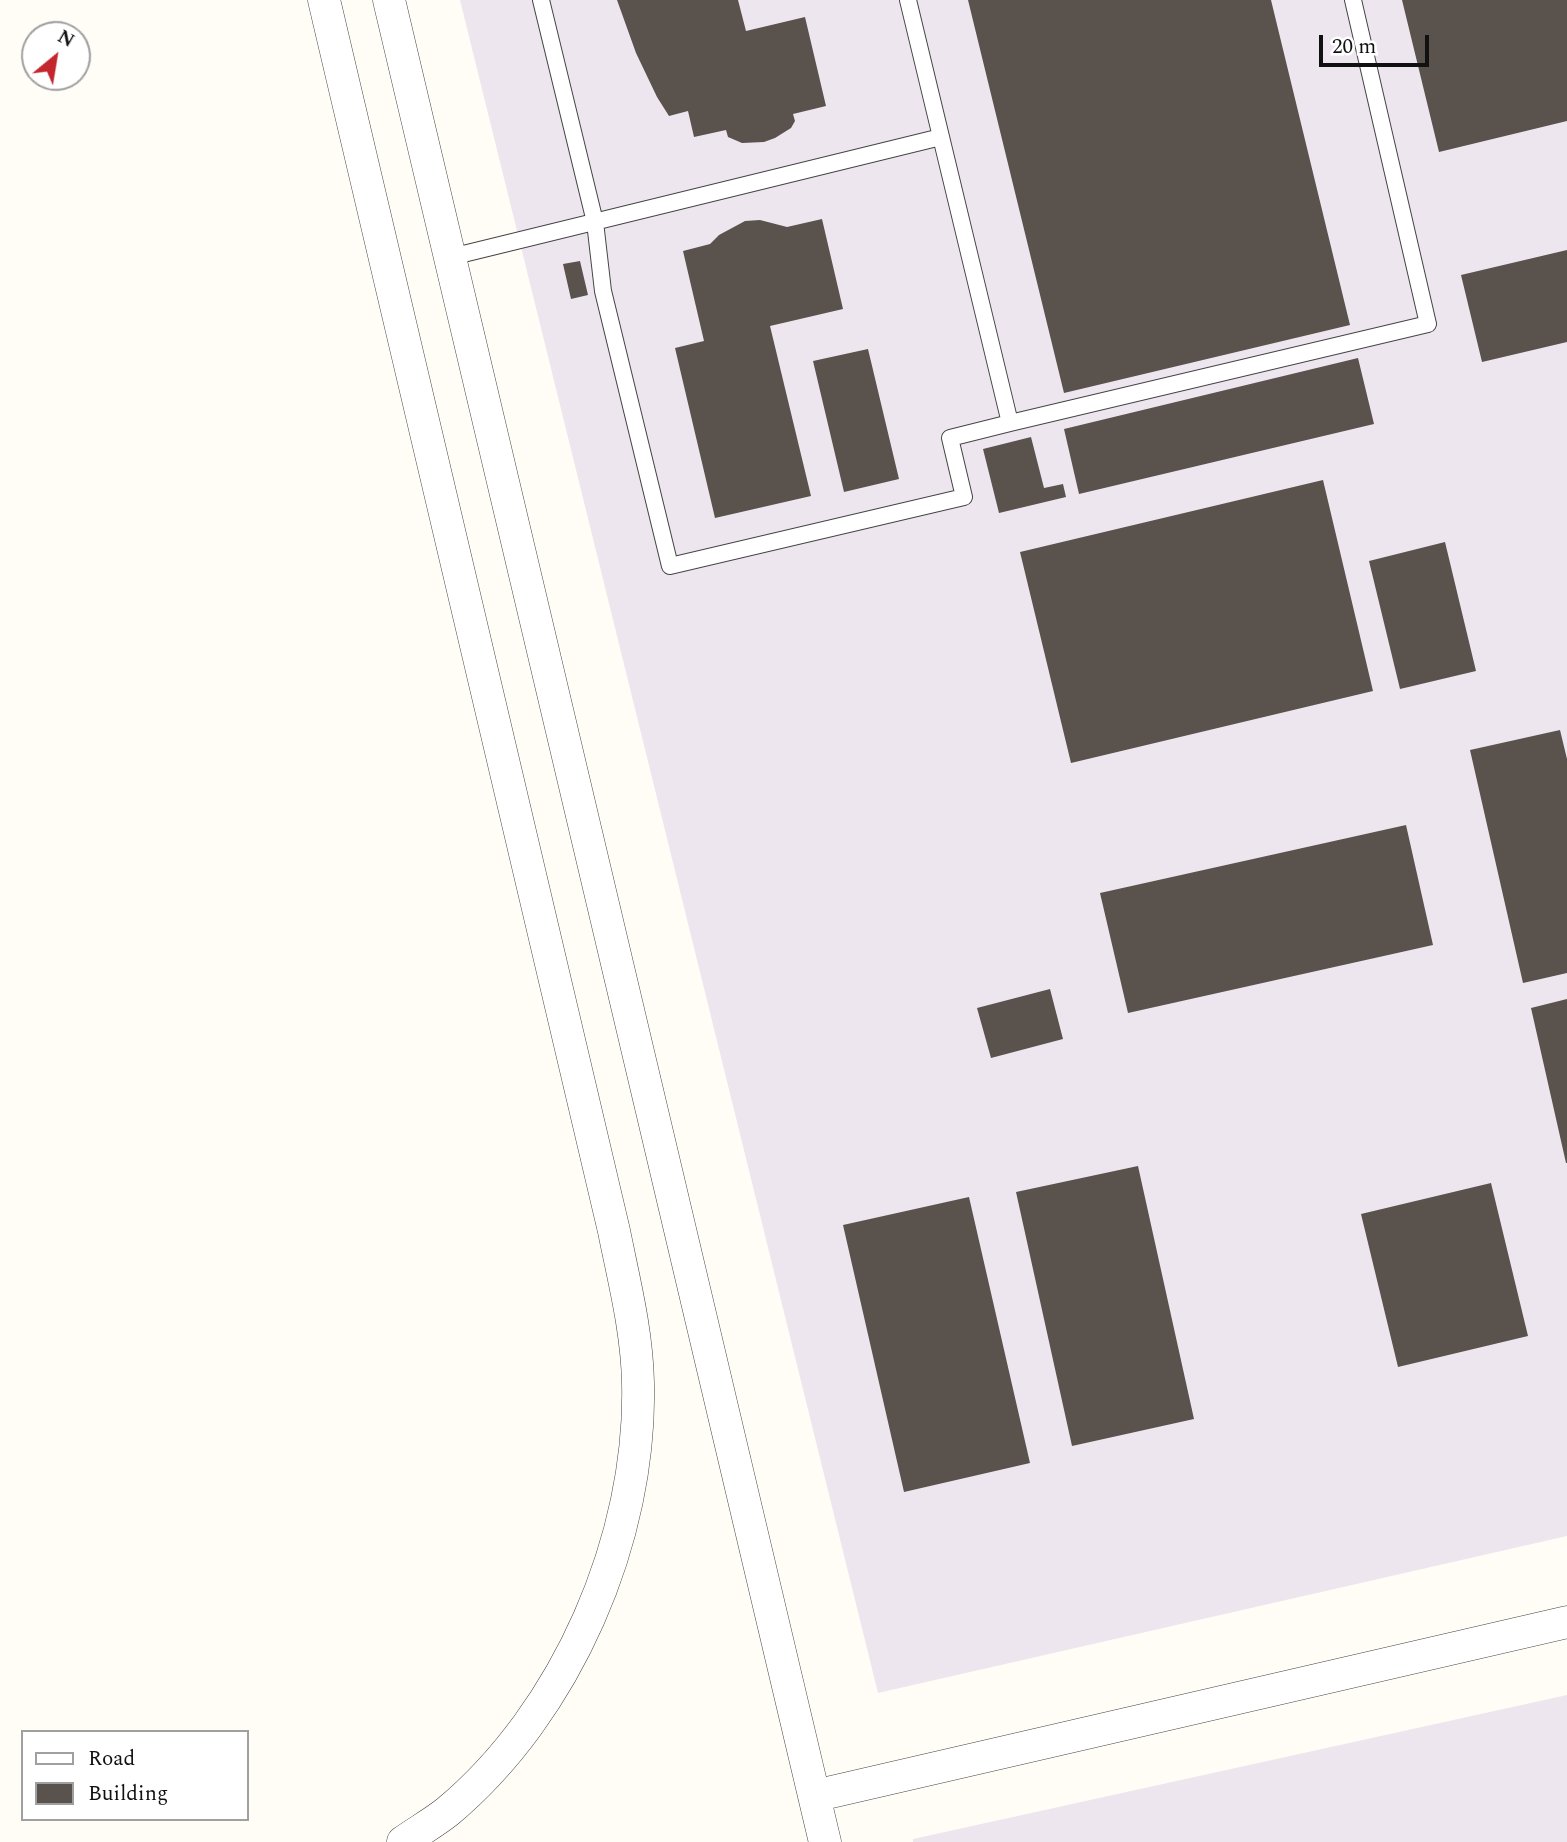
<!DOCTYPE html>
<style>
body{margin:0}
#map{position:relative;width:1567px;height:1842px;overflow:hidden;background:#fffdf5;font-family:Spectral,serif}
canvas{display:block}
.legend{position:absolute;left:21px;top:1730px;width:228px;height:91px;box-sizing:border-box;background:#fff;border:2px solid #a0a0a0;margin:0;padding:9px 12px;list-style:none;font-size:21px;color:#111}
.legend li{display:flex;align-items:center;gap:14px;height:35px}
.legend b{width:35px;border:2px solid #a0a0a0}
.north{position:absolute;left:21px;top:21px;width:70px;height:70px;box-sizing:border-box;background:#fff;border:2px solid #a0a0a0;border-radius:50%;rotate:30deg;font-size:19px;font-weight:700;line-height:28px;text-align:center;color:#111}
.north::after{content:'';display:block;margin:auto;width:24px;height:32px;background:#c4262e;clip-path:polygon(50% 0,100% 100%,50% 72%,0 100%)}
.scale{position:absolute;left:1319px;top:35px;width:110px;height:32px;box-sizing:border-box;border:4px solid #111;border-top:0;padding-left:9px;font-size:21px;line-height:24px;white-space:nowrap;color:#111;-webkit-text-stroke:5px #fff;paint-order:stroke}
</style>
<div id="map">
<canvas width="1567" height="1842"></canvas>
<ul class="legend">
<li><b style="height:9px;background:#fff"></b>Road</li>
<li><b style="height:19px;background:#5a524d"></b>Building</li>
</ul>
<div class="north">N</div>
<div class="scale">20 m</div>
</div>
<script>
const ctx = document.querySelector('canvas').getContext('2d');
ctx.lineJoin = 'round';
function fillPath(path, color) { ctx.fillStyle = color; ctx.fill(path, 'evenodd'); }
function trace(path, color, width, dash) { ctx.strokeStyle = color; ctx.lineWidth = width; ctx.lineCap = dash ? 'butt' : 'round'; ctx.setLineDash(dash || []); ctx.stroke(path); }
fillPath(new Path2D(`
 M 460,0 L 1567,0 L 1567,1536 L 878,1693 Z
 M 1567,1695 L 1567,1842 L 913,1842 L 913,1839 Z`), '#eee6ef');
fillPath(new Path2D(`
 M 617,0 L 738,0 L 746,31 L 805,17 L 826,106 L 793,114 L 795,121 L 791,128 L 775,138 L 764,142 L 742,143 L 728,137 L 726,130 L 694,137 L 688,111 L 669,116 L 657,97 L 636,53 Z
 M 968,0 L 1271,0 L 1350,325 L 1064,393 Z
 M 1402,0 L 1567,0 L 1567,121 L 1439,152 Z
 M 822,219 L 843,309 L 770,326 L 811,496 L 715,518 L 675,348 L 704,341 L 683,251 L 710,244 L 719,235 L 745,221 L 760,220 L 787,227 Z
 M 1567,250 L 1567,342 L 1482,362 L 1461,275 Z
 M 580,261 L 588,295 L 571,299 L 563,264 Z
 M 868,349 L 899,479 L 844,492 L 813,361 Z
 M 1358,358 L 1374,424 L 1079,494 L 1064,429 Z
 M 1031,437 L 1044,488 L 1063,484 L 1066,497 L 999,513 L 983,449 Z
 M 1323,480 L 1373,691 L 1071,763 L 1020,552 Z
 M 1445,542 L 1476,671 L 1400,689 L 1369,561 Z
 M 1560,730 L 1567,759 L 1567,973 L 1523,983 L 1470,750 Z
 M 1406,825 L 1433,945 L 1128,1013 L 1100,893 Z
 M 1050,989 L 1063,1039 L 991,1058 L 977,1008 Z
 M 1567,999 L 1567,1163 L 1566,1163 L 1531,1008 Z
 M 1138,1166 L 1194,1419 L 1072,1446 L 1016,1192 Z
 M 1491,1183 L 1528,1336 L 1398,1367 L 1361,1214 Z
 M 969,1197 L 1030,1463 L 904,1492 L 843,1225 Z`), '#5a524d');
const service = new Path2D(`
 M 541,0 L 595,222 L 603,291 L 670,566 L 964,497 L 950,438 L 1010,423
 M 908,0 L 1010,423 L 1428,324 L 1353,0
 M 451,257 L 941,137`);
const minor = new Path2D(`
 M 324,0 L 614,1231 C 624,1281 637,1331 638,1383 C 642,1538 567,1712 447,1812 C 433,1823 417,1832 403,1842
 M 389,0 L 825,1842
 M 814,1796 L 1567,1622`);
trace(service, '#444', 18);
trace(minor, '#444', 33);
trace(service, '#fff', 16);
trace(minor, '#fff', 32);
</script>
